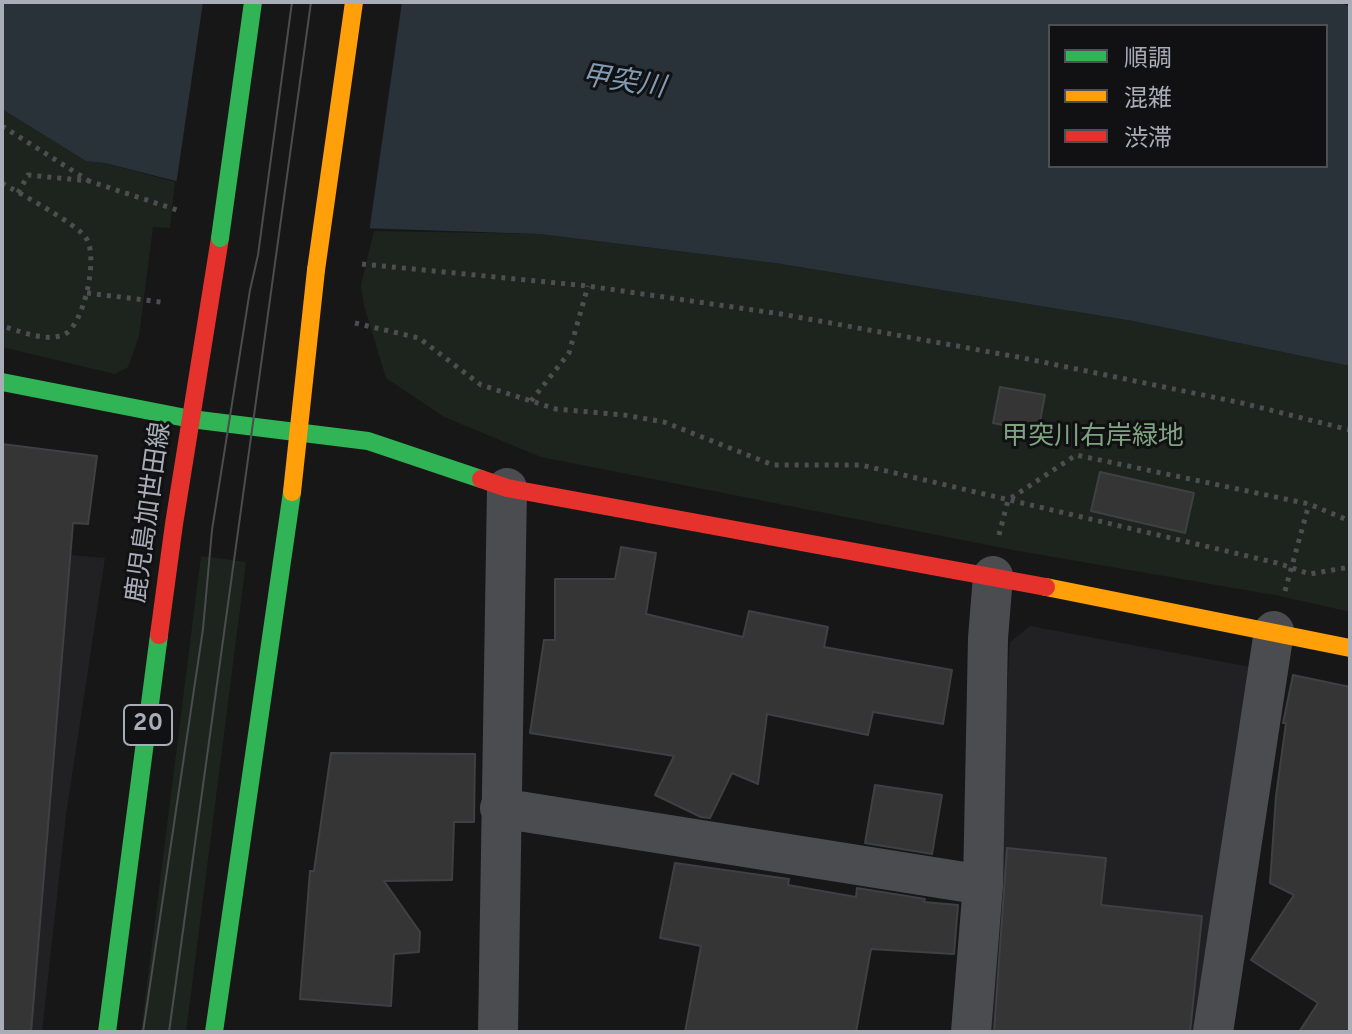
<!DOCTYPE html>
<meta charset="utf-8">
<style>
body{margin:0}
#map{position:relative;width:1352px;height:1034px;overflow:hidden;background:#171717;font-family:Overpass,"Noto Sans JP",sans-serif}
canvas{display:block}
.frame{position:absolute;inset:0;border:4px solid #a8adb8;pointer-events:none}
.legend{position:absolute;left:1048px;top:24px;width:280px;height:144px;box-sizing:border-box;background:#111113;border:2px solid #4d4f55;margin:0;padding:10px 14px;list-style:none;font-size:24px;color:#a8adb8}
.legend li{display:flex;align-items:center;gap:16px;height:40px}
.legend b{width:40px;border:2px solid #4d4f55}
</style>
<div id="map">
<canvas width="1352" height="1034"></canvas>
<div class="frame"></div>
<ul class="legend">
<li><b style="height:10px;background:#30b455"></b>順調</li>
<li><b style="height:10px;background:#ff9f0a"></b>混雑</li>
<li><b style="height:10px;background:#e5322d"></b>渋滞</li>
</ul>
</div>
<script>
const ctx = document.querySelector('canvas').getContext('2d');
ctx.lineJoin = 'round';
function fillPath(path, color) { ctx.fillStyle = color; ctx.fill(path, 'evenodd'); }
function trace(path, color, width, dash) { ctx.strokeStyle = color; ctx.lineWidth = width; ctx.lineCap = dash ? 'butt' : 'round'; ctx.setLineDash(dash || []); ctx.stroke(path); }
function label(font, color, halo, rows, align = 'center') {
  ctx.font = font + ' Overpass,"Noto Sans JP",sans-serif'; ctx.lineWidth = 6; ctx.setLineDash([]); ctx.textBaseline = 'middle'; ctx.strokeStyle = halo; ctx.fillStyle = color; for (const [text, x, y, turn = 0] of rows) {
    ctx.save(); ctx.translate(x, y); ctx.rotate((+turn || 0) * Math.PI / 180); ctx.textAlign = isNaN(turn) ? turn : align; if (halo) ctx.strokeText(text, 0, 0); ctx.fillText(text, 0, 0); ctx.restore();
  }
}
fillPath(new Path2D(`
 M 2,549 L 105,558 L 66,815 L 42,1032 L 2,1032 Z
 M 1030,626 L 1251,667 L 1198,1032 L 987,1032 L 1010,642 Z`), '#212123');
fillPath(new Path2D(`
 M 2,109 L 86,161 L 105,163 L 175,182 L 170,228 L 153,227 L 139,336 L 128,367 L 115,374 L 2,347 Z
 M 374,231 L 540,234 L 775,263 L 1133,321 L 1350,366 L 1350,612 L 1280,596 L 1013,550 L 541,457 L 444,417 L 386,378 L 364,306 L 361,285 Z
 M 201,556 L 246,562 L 186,1032 L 141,1032 Z`), '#1d241e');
fillPath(new Path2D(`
 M 2,2 L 1336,2 L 1350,6 L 1350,366 L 1133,321 L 775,263 L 540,234 L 360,228 L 105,163 L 86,161 L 2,109 ZM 1050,26 L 1326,26 L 1326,166 L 1050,166 Z`), '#2a3239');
fillPath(new Path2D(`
 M 203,2 L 402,2 L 369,233 L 176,185 Z`), '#171717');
const building = new Path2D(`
 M 1000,387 L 1045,395 L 1038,432 L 993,423 Z
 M 2,444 L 97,456 L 88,524 L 73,523 L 31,1032 L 2,1032 Z
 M 1100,472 L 1194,493 L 1185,533 L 1091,511 Z
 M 621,547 L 656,553 L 646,614 L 743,637 L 749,611 L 828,627 L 824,647 L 952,670 L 943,724 L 873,712 L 868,735 L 767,714 L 758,784 L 732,773 L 710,818 L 701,817 L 655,795 L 674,756 L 530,733 L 544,640 L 555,640 L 555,579 L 615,579 Z
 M 1293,675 L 1350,687 L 1350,1032 L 1299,1032 L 1318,1003 L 1251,960 L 1294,895 L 1270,883 L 1276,796 L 1286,723 L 1283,723 Z
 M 331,753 L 475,754 L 474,822 L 454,822 L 452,880 L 384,881 L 420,932 L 419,952 L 394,954 L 391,1006 L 300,999 L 310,871 L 314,871 Z
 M 875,785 L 942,795 L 932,854 L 865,843 Z
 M 1007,848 L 1106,858 L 1101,905 L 1202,916 L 1190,1032 L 994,1032 Z
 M 675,863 L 789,879 L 788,885 L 856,897 L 857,888 L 925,899 L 924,902 L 958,905 L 954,954 L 871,949 L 856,1032 L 685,1032 L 701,946 L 660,938 Z`);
fillPath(building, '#353536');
trace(building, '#3f4043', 2);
trace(new Path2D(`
 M 2,126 L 89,181
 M 2,183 C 20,194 76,223 86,238 C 99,256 84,327 63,335 C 44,342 20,331 2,326
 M 18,193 L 28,175 L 89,181 L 180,211
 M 362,264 L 588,286 L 781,314 L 1023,358 L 1242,403 L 1350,430
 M 87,293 L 161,302
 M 355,323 L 419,338 L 481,385 L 556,409 L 624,415 L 664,422 L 773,465 L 861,465 L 1277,563 L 1310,574 L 1350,567
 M 531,401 L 569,353 L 588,286
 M 999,535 L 1008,500 L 1076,455 L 1309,504 L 1350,521
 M 1285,591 L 1309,504`), '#4d4e52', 5, [4, 6]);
trace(new Path2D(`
 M 500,808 L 983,885
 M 498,1032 L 507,488
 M 971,1032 L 983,885 L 988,638 L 993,576
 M 1213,1032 L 1274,631`), '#4b4c50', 40);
trace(new Path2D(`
 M 2,382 L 191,419 L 368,441 L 481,479
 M 107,1032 L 159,635
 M 214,1032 L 292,492`), '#30b455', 18);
trace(new Path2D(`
 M 292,492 L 316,270
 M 1046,587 L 1350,648`), '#ff9f0a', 18);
trace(new Path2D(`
 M 481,479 L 507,488 L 1046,587
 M 159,635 L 174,524 L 220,238`), '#e5322d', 18);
trace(new Path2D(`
 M 143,1032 L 203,629 L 212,530 L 250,290 L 258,255 L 292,2
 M 169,1032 L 311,2`), '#4b4c4f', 2);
trace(new Path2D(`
 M 220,238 L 253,2`), '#30b455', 18);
trace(new Path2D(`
 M 316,270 L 354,2`), '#ff9f0a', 18);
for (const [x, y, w] of [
 [148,725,48]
]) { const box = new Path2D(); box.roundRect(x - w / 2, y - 20, w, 40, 6); ctx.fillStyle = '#111113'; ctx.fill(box); trace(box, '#a8adb8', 2); }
label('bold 24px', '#a8adb8', null, [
 ["20",148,725]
]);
label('26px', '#7fa381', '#111113', [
 ["甲突川右岸緑地",1093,439]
]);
label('26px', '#a8adb8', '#111113', [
 ["鹿児島加世田線",151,513,-82]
]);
label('italic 28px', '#7f9bb3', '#111113', [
 ["甲突川",623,84,9]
]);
</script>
